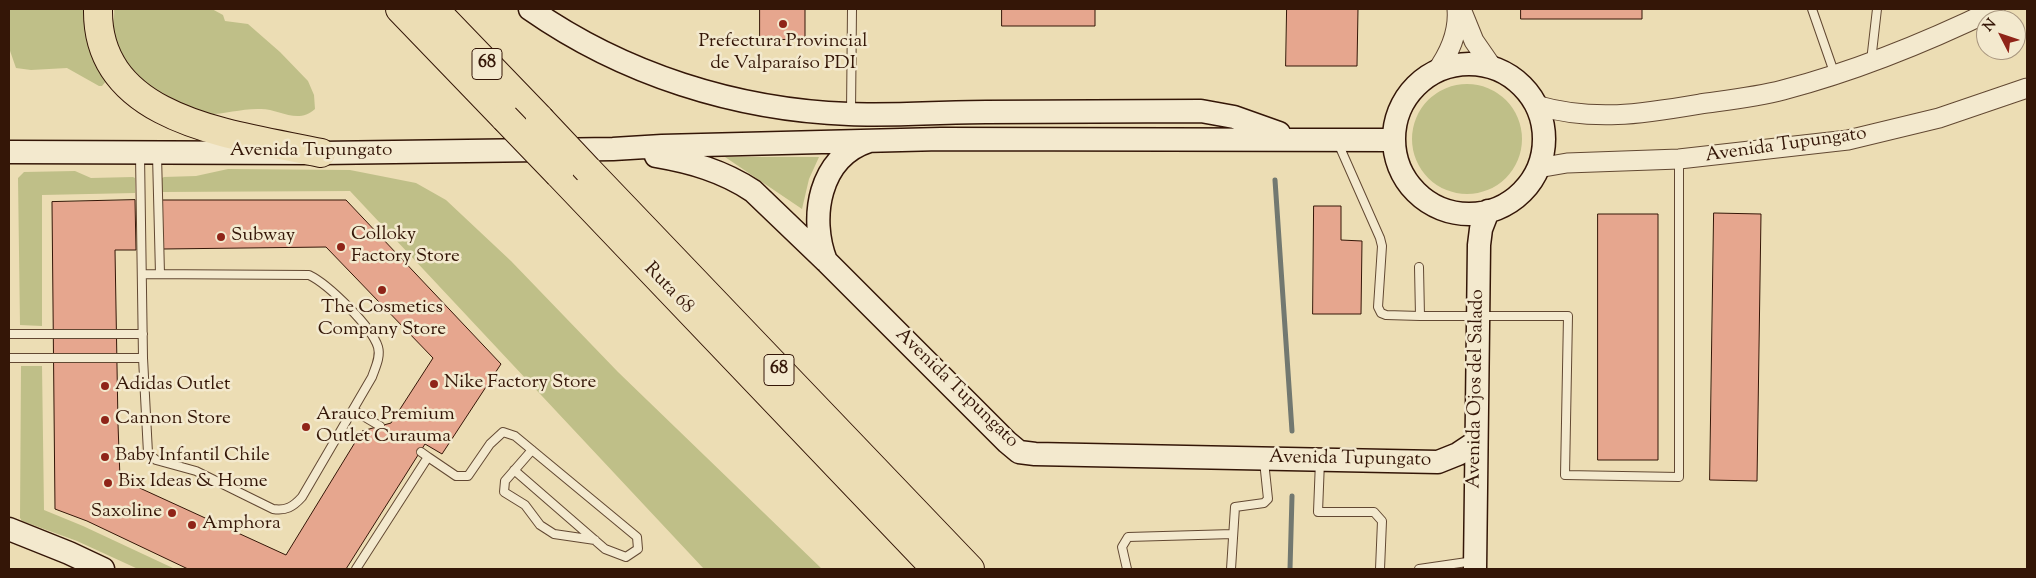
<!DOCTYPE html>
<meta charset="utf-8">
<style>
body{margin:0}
#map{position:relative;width:2036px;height:578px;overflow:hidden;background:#ecddb4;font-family:"Sorts Mill Goudy",serif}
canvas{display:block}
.frame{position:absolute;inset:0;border:10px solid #341607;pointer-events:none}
.north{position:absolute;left:1976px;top:10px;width:50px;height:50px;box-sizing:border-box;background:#f3e9ce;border:1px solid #a7957e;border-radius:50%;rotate:311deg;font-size:14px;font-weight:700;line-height:20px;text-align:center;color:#341607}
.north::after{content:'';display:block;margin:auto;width:18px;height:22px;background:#8f2418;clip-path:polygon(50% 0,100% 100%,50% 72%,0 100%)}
</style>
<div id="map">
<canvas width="2036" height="578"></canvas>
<div class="frame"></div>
<div class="north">N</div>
</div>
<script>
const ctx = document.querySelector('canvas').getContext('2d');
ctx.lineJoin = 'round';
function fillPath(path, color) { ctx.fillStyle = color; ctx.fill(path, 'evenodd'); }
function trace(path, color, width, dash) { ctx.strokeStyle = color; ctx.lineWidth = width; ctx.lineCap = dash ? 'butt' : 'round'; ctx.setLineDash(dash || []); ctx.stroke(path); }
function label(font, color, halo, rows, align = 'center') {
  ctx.font = font + ' "Sorts Mill Goudy",serif'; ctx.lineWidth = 5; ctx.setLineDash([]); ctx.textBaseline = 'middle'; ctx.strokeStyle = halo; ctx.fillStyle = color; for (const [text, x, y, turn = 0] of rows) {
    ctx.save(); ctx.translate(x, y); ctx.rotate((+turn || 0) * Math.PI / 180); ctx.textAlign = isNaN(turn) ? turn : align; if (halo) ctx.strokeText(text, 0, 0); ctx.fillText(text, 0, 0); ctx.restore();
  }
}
fillPath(new Path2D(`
 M 9,9 L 89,9 L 107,74 L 106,81 L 102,86 L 99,86 L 67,68 L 31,70 L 16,68 L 9,48 Z
 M 114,9 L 212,9 L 223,15 L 225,21 L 248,24 L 280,52 L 308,81 L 314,95 L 315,109 C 298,125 279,109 261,109 C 242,108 223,115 204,114 C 187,113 152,93 140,81 C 130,72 114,45 113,31 C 112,24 115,17 114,9 Z
 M1412 139a55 55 0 1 1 110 0a55 55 0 1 1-110 0Z
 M 725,157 L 819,157 L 809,179 L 802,209 Z
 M 228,169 L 350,170 L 416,183 L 446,200 L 511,261 L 618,372 L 822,569 L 704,569 L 350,191 L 162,192 L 162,178 L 164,177 L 196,176 Z
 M 75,171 L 91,178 L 133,177 L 135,178 L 135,193 L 42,195 L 42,326 L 20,325 L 18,178 L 24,172 Z
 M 21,366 L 42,366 L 44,510 L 83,526 L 175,569 L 138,569 L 77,541 L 22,521 L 20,518 Z`), '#bfbf88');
trace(new Path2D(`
 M 1275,180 L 1292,431
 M 1290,569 L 1292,496`), '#727870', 5);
const building = new Path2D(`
 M 760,9 L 805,9 L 805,39 L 760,40 Z
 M 1002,9 L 1095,9 L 1095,26 L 1002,26 Z
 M 1287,9 L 1358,9 L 1357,66 L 1286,66 Z
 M 1521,9 L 1642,9 L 1642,19 L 1521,19 Z
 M 135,200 L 136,250 L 115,250 L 118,424 L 120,479 L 286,555 L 362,431 L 391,423 L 433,358 L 326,247 L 163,249 L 162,200 L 346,200 L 501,364 L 442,454 L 425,444 L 346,569 L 188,569 L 87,521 L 55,509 L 52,202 Z
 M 1314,206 L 1341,206 L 1341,240 L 1362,241 L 1361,314 L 1313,314 Z
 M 1714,213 L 1761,214 L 1757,481 L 1710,480 Z
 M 1598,214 L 1658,214 L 1658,460 L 1598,460 Z`);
fillPath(building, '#e6a68e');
trace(building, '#341607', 1);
const service = new Path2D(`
 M 1812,9 L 1835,75
 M 1871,61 L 1877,9
 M 851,112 L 852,9
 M 1338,143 L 1380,238 L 1382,246 L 1378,307 L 1381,313 L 1386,315 L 1420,316 L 1568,316 L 1565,475 L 1679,477 L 1679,160
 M 140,155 L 143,358 L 148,453 L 156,460 L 196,471 L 273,509 C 286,511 293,507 302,497 L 372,377 C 375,368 381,357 378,347 C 372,327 328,284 309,275 L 142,274
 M 157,155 L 160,274
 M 1419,267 L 1420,316
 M 9,334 L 143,334
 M 9,358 L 143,358
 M 353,410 L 380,426
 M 532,450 L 505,481 L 504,492 L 525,505 L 540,525 L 554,534 L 595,540
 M 428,457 L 456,476 L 468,476 L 490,444 L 503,432 L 515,436 L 637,537 L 638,549 L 626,557 L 605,549 L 514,470
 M 1320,461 L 1318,512 L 1374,512 L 1382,521 L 1380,569
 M 356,569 L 428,457 L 421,452
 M 1127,569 L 1122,547 L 1128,537 L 1233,534
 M 1231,569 L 1235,507 L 1264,503 L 1268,499 L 1264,461
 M 1419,569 L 1474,561`);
const tertiary = new Path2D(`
 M 1461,9 L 1474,41 L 1492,67
 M 1436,72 C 1449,54 1459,32 1457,9
 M 1535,105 C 1594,122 1641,114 1700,104 C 1728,100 1756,97 1783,90 C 1856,71 1927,42 1995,9
 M 1538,168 L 1567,163 L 1679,159 L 1848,140 L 1939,118 L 2027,88`);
const secondary = new Path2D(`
 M 530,9 C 623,74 736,110 849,114 C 895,116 940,112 986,112 C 1058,111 1130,111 1201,111 L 1234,117 L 1279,133
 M1394 139a75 75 0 1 1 150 0a75 75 0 1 1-150 0Z
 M 9,152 L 321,153 L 613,149 L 662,146 L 941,139 L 1394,140
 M 656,156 C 691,162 723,171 753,191 L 827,262 L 1007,442 L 1019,452 L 1035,454 L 1438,462 L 1458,454 L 1476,442
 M 826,261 C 809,218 819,157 869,141
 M 9,529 L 69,553 L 103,569
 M 1475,569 L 1479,245 L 1481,229 L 1488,211`);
const motorway = new Path2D(`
 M 98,9 C 96,123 238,135 321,153
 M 400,9 L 505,118
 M 434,9 L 540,119
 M 588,170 L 970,569
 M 559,174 L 936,569`);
trace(service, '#624832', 10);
trace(tertiary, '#624832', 21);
trace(secondary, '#341607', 25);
trace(motorway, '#341607', 30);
trace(service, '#f3e9ce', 8);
trace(tertiary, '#f3e9ce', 19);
trace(secondary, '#f3e9ce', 22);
trace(motorway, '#ecddb4', 28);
const motorwayBridge = new Path2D(`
 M 505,118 L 559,174
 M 540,119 L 588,170`);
trace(motorwayBridge, '#341607', 30, []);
trace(motorwayBridge, '#ecddb4', 28);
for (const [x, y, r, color] of [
 [783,24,5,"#8f2418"],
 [221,237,5,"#8f2418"],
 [341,247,5,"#8f2418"],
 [382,290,5,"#8f2418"],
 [434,384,5,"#8f2418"],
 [105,386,5,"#8f2418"],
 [105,420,5,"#8f2418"],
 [306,427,5,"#8f2418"],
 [105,457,5,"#8f2418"],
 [108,483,5,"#8f2418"],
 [172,513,5,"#8f2418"],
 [192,525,5,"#8f2418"]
]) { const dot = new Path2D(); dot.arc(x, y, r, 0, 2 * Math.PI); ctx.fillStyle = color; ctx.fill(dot); trace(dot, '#f3e9ce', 2); }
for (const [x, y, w] of [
 [487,64,30],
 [779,370,30]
]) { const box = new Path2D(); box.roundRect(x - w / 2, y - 15.5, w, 31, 4); ctx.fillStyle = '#f3e9ce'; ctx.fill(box); trace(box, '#341607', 1); }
label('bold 18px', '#341607', null, [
 ["68",487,64],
 ["68",779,370]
]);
label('19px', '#341607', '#f3e9ce', [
 ["Prefectura Provincial",783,43,"center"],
 ["de Valparaíso PDI",783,65,"center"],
 ["Colloky",351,236],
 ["Factory Store",351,258],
 ["Subway",231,237],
 ["The Cosmetics",382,309,"center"],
 ["Company Store",382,331,"center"],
 ["Nike Factory Store",444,384],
 ["Adidas Outlet",115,386],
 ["Arauco Premium",316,416],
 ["Outlet Curauma",316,438],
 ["Cannon Store",115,420],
 ["Baby Infantil Chile",115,457],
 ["Bix Ideas & Home",118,483],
 ["Saxoline",162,513,"right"],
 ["Amphora",202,525]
], 'left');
label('19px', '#341607', '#f3e9ce', [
 ["Avenida Tupungato",1786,146,-8],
 ["Avenida Tupungato",311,152],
 ["Ruta 68",668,289,46],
 ["Avenida Tupungato",956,389,44],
 ["Avenida Ojos del Salado",1477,389,-89],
 ["Avenida Tupungato",1350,460,1]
]);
</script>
